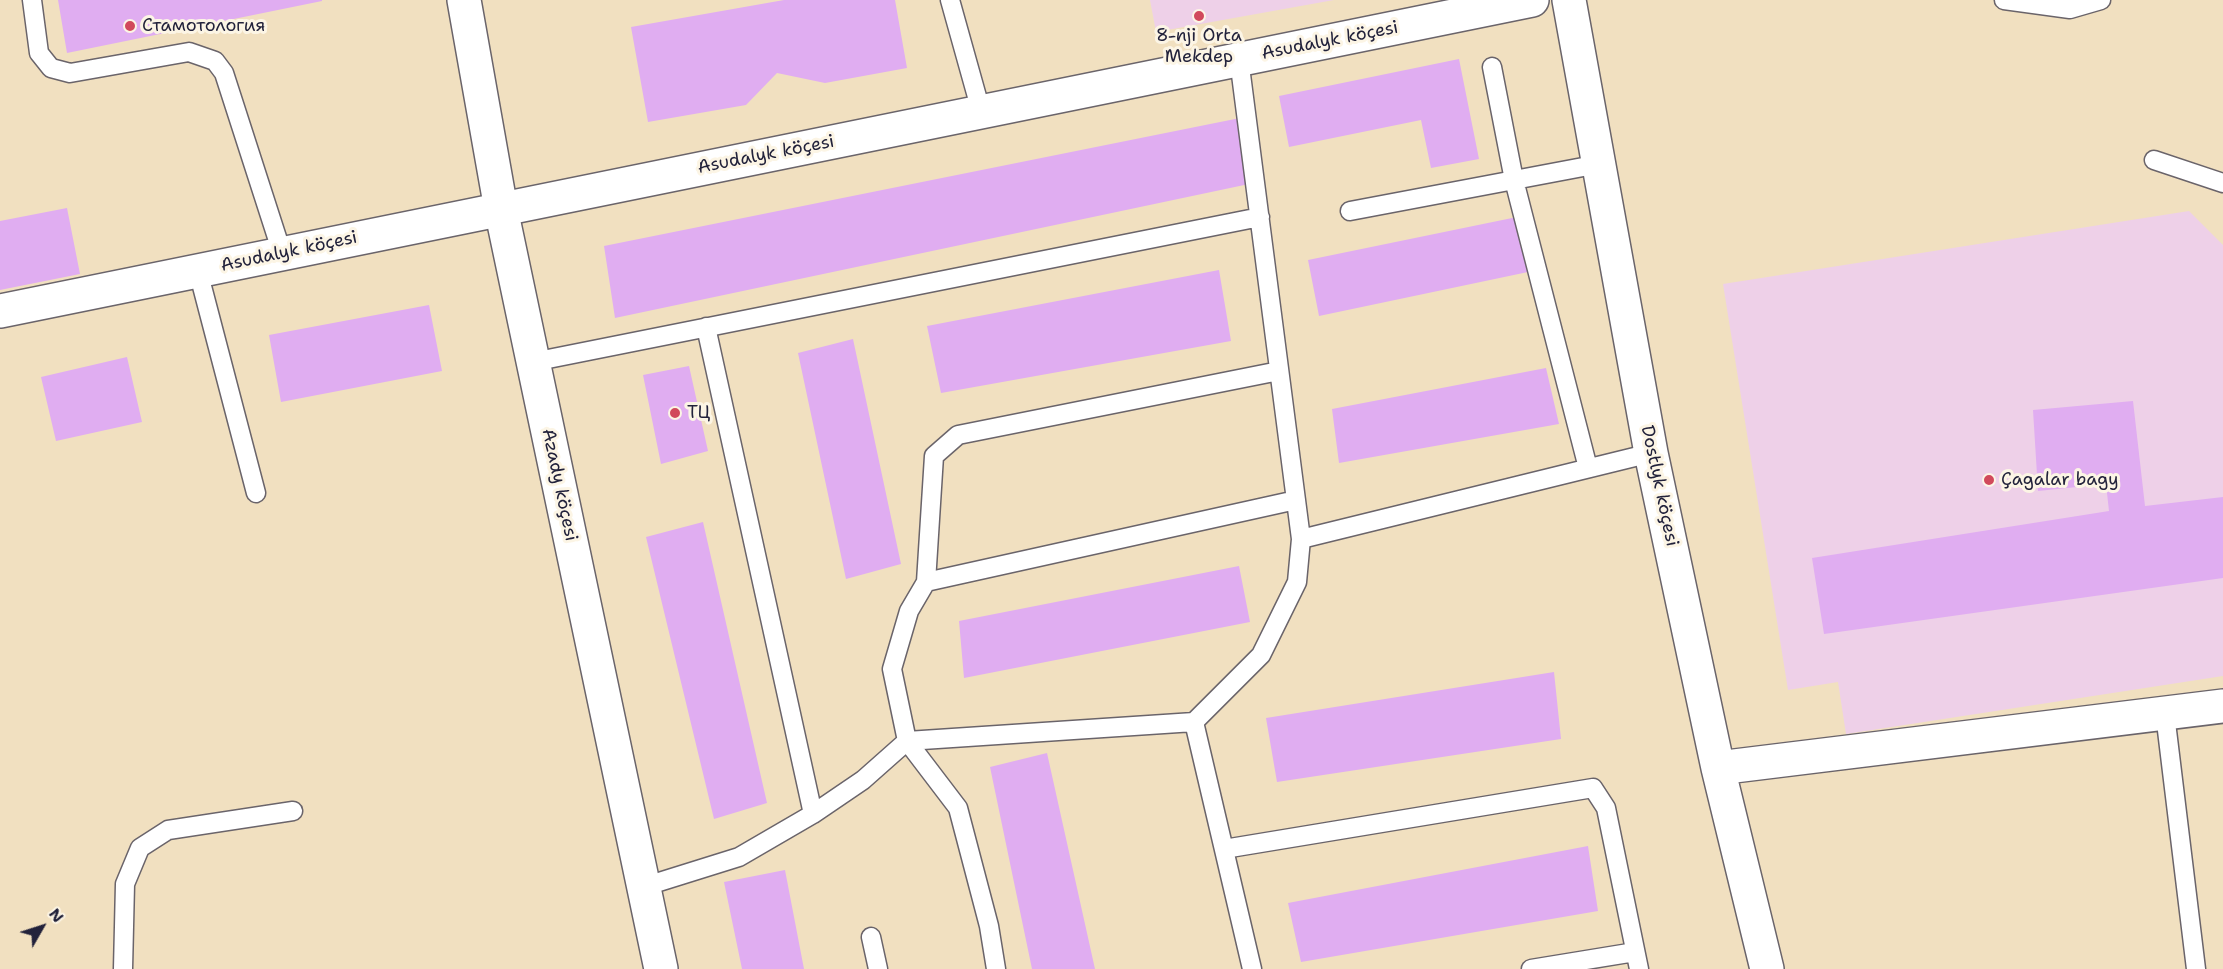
<!DOCTYPE html>
<meta charset="utf-8">
<style>
body{margin:0}
#map{position:relative;width:2223px;height:969px;overflow:hidden;background:#f1e0c0;font-family:"Shantell Sans",sans-serif}
canvas{display:block}
.north{position:absolute;left:12px;top:897px;width:60px;height:60px;-webkit-text-stroke:4px #fcf5e5;paint-order:stroke;rotate:51deg;font-size:16px;font-weight:700;line-height:24px;text-align:center;color:#22223b}
.north::after{content:'';display:block;margin:auto;width:21px;height:27px;background:#22223b;clip-path:polygon(50% 0,100% 100%,50% 72%,0 100%)}
</style>
<div id="map">
<canvas width="2223" height="969"></canvas>
<div class="north">N</div>
</div>
<script>
const ctx = document.querySelector('canvas').getContext('2d');
ctx.lineJoin = 'round';
function fillPath(path, color) { ctx.fillStyle = color; ctx.fill(path, 'evenodd'); }
function trace(path, color, width, dash) { ctx.strokeStyle = color; ctx.lineWidth = width; ctx.lineCap = dash ? 'butt' : 'round'; ctx.setLineDash(dash || []); ctx.stroke(path); }
function label(font, color, halo, rows, align = 'center') {
  ctx.font = font + ' "Shantell Sans",sans-serif'; ctx.lineWidth = 6; ctx.setLineDash([]); ctx.textBaseline = 'middle'; ctx.strokeStyle = halo; ctx.fillStyle = color; for (const [text, x, y, turn = 0] of rows) {
    ctx.save(); ctx.translate(x, y); ctx.rotate((+turn || 0) * Math.PI / 180); ctx.textAlign = isNaN(turn) ? turn : align; if (halo) ctx.strokeText(text, 0, 0); ctx.fillText(text, 0, 0); ctx.restore();
  }
}
fillPath(new Path2D(`
 M 1150,0 L 1334,0 L 1156,32 Z
 M 2189,211 L 2223,245 L 2223,676 L 1846,734 L 1838,682 L 1788,690 L 1723,284 Z`), '#eed0e8');
fillPath(new Path2D(`
 M 58,0 L 322,0 L 322,1 L 67,53 Z
 M 784,0 L 895,0 L 907,68 L 825,83 L 777,73 L 746,105 L 648,122 L 631,27 Z
 M 1459,59 L 1479,159 L 1431,168 L 1421,120 L 1289,147 L 1279,96 Z
 M 1240,118 L 1249,184 L 615,318 L 604,246 Z
 M 67,208 L 80,274 L 0,290 L 0,221 Z
 M 1517,217 L 1528,272 L 1319,316 L 1308,260 Z
 M 1219,270 L 1231,341 L 941,393 L 927,326 Z
 M 429,305 L 442,371 L 281,402 L 269,335 Z
 M 853,339 L 901,564 L 846,579 L 798,353 Z
 M 127,357 L 142,422 L 56,441 L 41,377 Z
 M 689,366 L 708,451 L 661,464 L 643,375 Z
 M 1546,368 L 1559,424 L 1339,463 L 1332,409 Z
 M 2133,401 L 2145,506 L 2223,497 L 2223,578 L 1824,634 L 1812,558 L 2109,511 L 2106,484 L 2038,491 L 2033,410 Z
 M 703,522 L 767,803 L 714,819 L 646,537 Z
 M 1239,566 L 1250,622 L 964,678 L 959,621 Z
 M 1554,672 L 1561,739 L 1277,782 L 1266,718 Z
 M 1047,753 L 1095,969 L 1032,969 L 990,767 Z
 M 1588,846 L 1598,911 L 1301,962 L 1288,903 Z
 M 785,870 L 804,969 L 742,969 L 724,882 Z`), '#e0adf1');
const service = new Path2D(`
 M 32,0 L 39,53 L 51,68 L 70,73 L 189,52 L 215,61 L 224,73 L 282,253
 M 950,0 L 981,111
 M 2004,0 L 2070,9 L 2101,0
 M 1239,59 L 1301,539
 M 1492,67 L 1514,180 L 1588,468
 M 2154,160 L 2223,183
 M 1350,211 L 1599,164
 M 198,271 L 256,493
 M 706,327 L 813,814
 M 533,362 L 1260,217
 M 926,582 L 1296,500
 M 2165,714 L 2196,969
 M 907,741 L 1194,722
 M 907,741 L 958,808 L 989,926 L 996,969
 M 1224,849 L 1593,788 L 1606,808 L 1639,969
 M 643,887 L 739,857 L 813,814 L 863,780 L 907,741 L 892,669 L 909,611 L 926,582 L 934,456 L 958,435 L 1279,371
 M 871,937 L 878,969
 M 123,969 L 125,884 L 140,848 L 168,830 L 293,811
 M 1252,969 L 1194,722 L 1261,655 L 1297,582 L 1301,539 L 1651,453
 M 1531,969 L 1635,952`);
const minor = new Path2D(`
 M 1569,0 L 1651,453 L 1718,768 L 1767,969
 M 0,311 L 1532,0
 M 1718,768 L 2223,706`);
const secondary = new Path2D(`
 M 464,0 L 501,209 L 661,969`);
trace(service, '#6a646a', 21);
trace(minor, '#6a646a', 36);
trace(secondary, '#6a646a', 36);
trace(service, '#fff', 18);
trace(minor, '#fff', 33);
trace(secondary, '#fff', 33);
for (const [x, y, r, color] of [
 [1199,16,6,"#d1495b"],
 [130,26,6,"#d1495b"],
 [675,413,6,"#d1495b"],
 [1989,480,6,"#d1495b"]
]) { const dot = new Path2D(); dot.arc(x, y, r, 0, 2 * Math.PI); ctx.fillStyle = color; ctx.fill(dot); trace(dot, '#fcf5e5', 2); }
label('18px', '#22223b', '#fcf5e5', [
 ["Стамотология",142,26],
 ["8-nji Orta",1199,36,"center"],
 ["Mekdep",1199,57,"center"],
 ["ТЦ",687,413],
 ["Çagalar bagy",2001,480]
], 'left');
label('18px', '#22223b', '#fcf5e5', [
 ["Asudalyk köçesi",1330,41,-11],
 ["Asudalyk köçesi",766,155,-11],
 ["Asudalyk köçesi",289,252,-12],
 ["Azady köçesi",559,485,78],
 ["Dostlyk köçesi",1659,486,78]
]);
</script>
